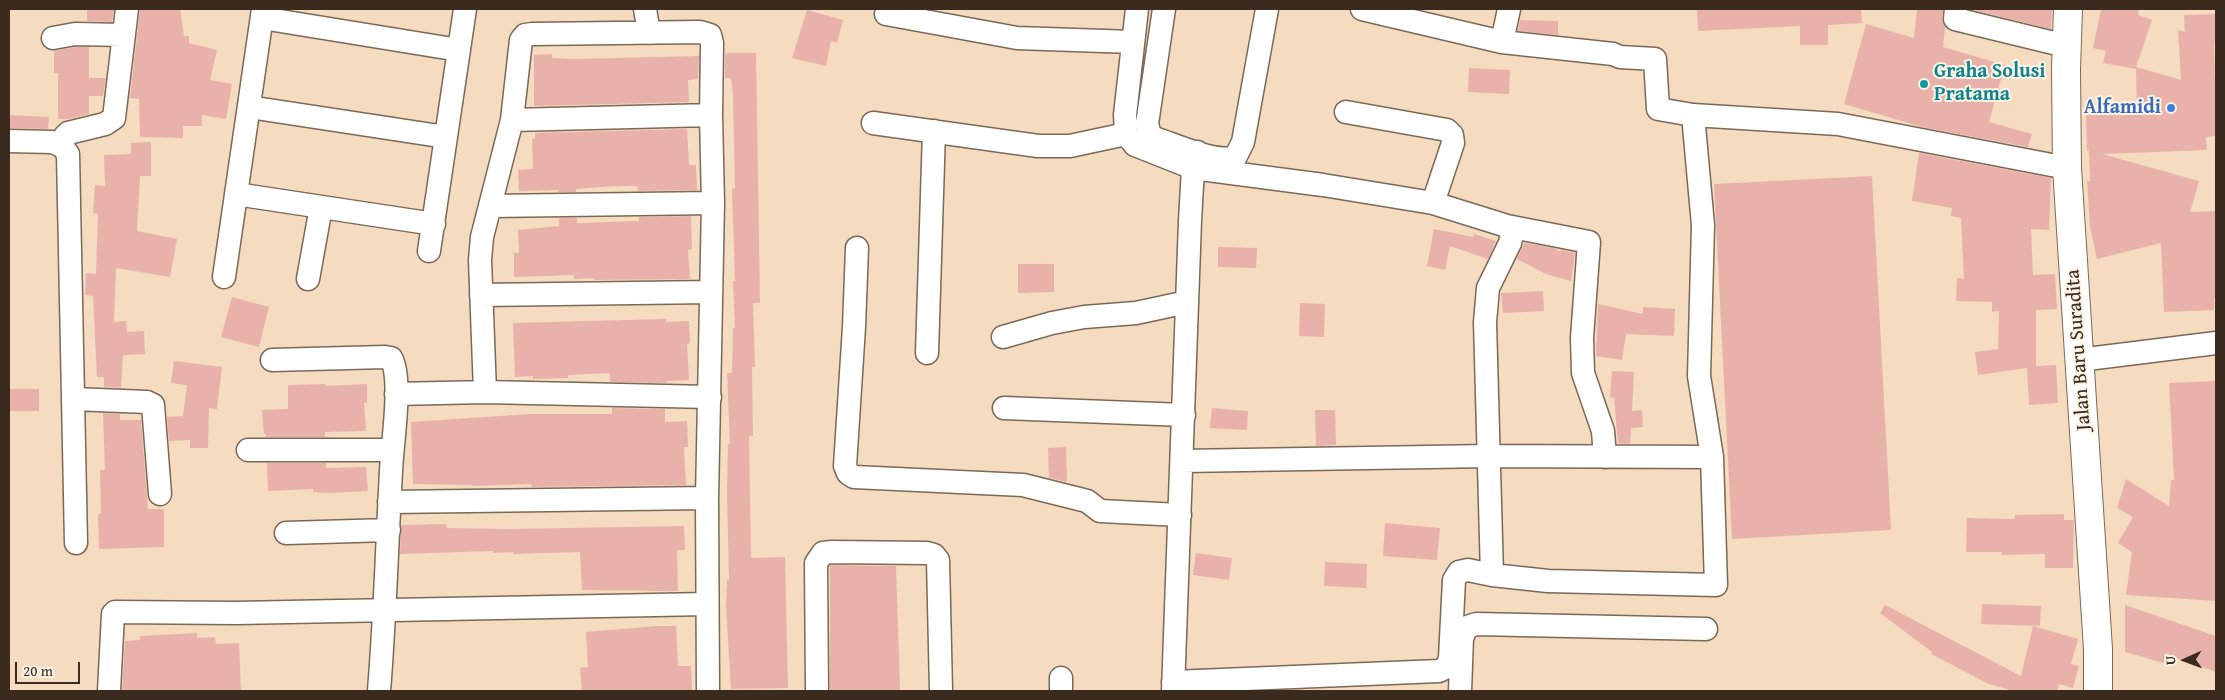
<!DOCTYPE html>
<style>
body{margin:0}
#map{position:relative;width:2225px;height:700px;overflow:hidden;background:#f5dbbf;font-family:"Gentium Book Plus",serif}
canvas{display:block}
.frame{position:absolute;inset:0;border:10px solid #3b2a1e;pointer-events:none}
.north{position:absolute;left:2160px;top:635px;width:50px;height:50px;-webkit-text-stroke:4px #fcf5e5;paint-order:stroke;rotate:268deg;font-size:14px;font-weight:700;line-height:20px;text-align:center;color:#3b2a1e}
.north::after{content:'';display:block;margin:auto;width:18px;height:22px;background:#3b2a1e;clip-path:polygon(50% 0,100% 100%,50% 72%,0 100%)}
.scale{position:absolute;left:15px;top:662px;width:65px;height:22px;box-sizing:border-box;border:2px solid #3b2a1e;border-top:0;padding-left:6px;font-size:15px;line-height:18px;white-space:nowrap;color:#3b2a1e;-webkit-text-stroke:4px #fcf5e5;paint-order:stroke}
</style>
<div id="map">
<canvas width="2225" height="700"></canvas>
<div class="frame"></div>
<div class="north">U</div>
<div class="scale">20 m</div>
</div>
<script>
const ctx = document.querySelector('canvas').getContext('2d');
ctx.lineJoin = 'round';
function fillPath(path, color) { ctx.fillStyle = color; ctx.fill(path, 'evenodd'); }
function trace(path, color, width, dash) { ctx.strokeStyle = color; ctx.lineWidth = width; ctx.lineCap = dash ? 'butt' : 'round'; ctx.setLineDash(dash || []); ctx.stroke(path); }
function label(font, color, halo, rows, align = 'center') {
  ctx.font = font + ' "Gentium Book Plus",serif'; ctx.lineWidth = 4; ctx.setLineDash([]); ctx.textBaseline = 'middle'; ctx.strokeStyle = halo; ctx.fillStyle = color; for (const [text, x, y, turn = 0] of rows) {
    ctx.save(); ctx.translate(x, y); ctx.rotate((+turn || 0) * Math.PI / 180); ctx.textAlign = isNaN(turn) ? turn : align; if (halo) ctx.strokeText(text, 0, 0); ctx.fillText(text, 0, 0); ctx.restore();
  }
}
fillPath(new Path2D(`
 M 87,9 L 114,9 L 112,22 L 87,21 Z
 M 140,9 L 180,9 L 184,36 L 189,36 L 189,43 L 217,50 L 210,80 L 232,84 L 226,119 L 202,115 L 202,126 L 183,126 L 183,138 L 140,137 L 139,99 L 130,98 Z
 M 1697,9 L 1861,9 L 1862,23 L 1828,25 L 1828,45 L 1800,45 L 1800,26 L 1698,31 Z
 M 1917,9 L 1943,9 L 1942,18 L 1945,27 L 1943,47 L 2005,65 L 1989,122 L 2032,134 L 2028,147 L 1922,127 L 1844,104 L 1866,24 L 1914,38 Z
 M 1969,9 L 2052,9 L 2051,29 Z
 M 2101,9 L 2139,9 L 2138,15 L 2152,20 L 2136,67 L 2181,80 L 2178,30 L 2185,32 L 2184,15 L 2216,14 L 2216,41 L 2214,41 L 2216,136 L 2206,137 L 2207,150 L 2102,154 L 2199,181 L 2190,212 L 2216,211 L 2216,298 L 2214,298 L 2214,310 L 2164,312 L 2161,243 L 2097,259 L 2090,227 L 2087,181 L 2090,181 L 2089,151 L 2087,151 L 2086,114 L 2137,113 L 2136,69 L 2103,63 L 2106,51 L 2093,48 Z
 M 807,10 L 843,20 L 837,43 L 831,41 L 826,66 L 792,58 Z
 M 1520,20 L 1558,21 L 1558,35 L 1518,31 Z
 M 76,47 L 89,47 L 89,78 L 106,78 L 103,96 L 89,96 L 89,114 L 69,119 L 58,119 L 58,73 L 54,73 L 54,51 Z
 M 729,53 L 756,53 L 760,303 L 753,303 L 755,367 L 752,367 L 753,436 L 749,436 L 751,558 L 785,557 L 788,688 L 731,689 L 726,606 L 727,580 L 729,580 L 727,492 L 728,444 L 730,444 L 727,373 L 732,373 L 733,328 L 735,328 L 733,281 L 735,281 L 732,189 L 735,188 L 733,94 L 731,78 L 725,78 L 725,54 Z
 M 552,54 L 552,58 L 572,59 L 699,56 L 698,79 L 688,80 L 689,102 L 534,106 L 534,55 Z
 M 1469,68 L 1510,70 L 1509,94 L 1468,92 Z
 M 9,115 L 49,117 L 48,129 L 9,128 Z
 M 687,129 L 689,165 L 696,165 L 697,190 L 638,191 L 637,186 L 616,186 L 576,189 L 576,192 L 558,192 L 558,190 L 519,191 L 518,170 L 533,169 L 532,139 L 535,139 L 535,133 Z
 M 151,142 L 151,176 L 140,176 L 137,231 L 177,239 L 170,277 L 116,268 L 114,322 L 126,321 L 127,332 L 144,331 L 145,354 L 123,355 L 121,388 L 104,387 L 104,377 L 97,377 L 93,296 L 85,295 L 86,273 L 96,274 L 98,214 L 93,213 L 95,185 L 105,186 L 104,155 L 131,154 L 131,143 Z
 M 1919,153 L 2051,178 L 2049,230 L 2031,229 L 2033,275 L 2055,274 L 2057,309 L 2036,310 L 2036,366 L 2056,365 L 2058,403 L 2029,405 L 2027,368 L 1978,375 L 1975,352 L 1998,349 L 1999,311 L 1992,312 L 1992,302 L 1956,301 L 1957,278 L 1964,279 L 1961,218 L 1951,216 L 1952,208 L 1912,201 Z
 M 1872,176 L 1891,530 L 1732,539 L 1714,184 Z
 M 691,216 L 692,249 L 688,250 L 690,279 L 594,280 L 594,278 L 574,279 L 574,275 L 514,277 L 514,253 L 519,253 L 518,230 L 559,226 L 559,218 L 577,218 L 577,223 L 639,221 L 639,217 Z
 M 1434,229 L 1473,237 L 1474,234 L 1496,241 L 1488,259 L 1450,246 L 1445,270 L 1427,266 Z
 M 1524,243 L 1554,248 L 1560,252 L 1561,250 L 1575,253 L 1571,281 L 1546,274 L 1517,259 Z
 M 1218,247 L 1257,248 L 1256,268 L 1218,267 Z
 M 1018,264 L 1054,264 L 1054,292 L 1018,293 Z
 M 1543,291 L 1544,311 L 1503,313 L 1501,293 Z
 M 232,297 L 269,307 L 259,347 L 221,337 Z
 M 1300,303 L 1325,304 L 1324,337 L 1299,336 Z
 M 1598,304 L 1643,314 L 1643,307 L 1675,309 L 1674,336 L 1626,334 L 1622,360 L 1596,356 Z
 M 666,319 L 666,322 L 689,321 L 690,343 L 687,344 L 689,380 L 667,381 L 667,383 L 610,382 L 610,373 L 568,375 L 568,378 L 533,379 L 533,376 L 515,377 L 513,323 Z
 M 174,361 L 222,367 L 217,409 L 209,408 L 208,448 L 190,448 L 190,440 L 169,441 L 167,417 L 183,416 L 187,385 L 171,383 Z
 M 1612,371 L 1634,372 L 1632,411 L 1642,410 L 1643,427 L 1631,428 L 1630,444 L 1618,443 L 1614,398 L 1610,397 Z
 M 2216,381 L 2216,601 L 2126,595 L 2132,552 L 2118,543 L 2133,517 L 2117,508 L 2126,479 L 2169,506 L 2171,480 L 2174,480 L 2169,383 Z
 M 325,384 L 325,386 L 367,384 L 367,403 L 364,403 L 366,431 L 325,432 L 325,437 L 266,437 L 266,433 L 264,434 L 262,410 L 288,409 L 288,385 Z
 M 9,389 L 39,389 L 39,411 L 9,411 Z
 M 612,408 L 665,409 L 665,422 L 687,421 L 688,447 L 684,447 L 686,485 L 532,487 L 531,484 L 472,486 L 472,485 L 413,484 L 411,422 L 530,414 L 612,414 Z
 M 1212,408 L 1248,411 L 1247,430 L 1210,428 Z
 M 1315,410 L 1335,410 L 1336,445 L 1316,446 Z
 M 103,413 L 120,414 L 120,420 L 141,420 L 148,509 L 164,509 L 164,547 L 99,549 L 98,514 L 101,514 L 100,470 L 105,470 Z
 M 1066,447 L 1067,482 L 1049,478 L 1048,448 Z
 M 267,463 L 326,463 L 326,468 L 366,467 L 368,491 L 330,493 L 313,492 L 313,489 L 268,491 Z
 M 2064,514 L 2064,520 L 2074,520 L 2073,568 L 2045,568 L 2045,554 L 2002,555 L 2002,552 L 1966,552 L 1967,518 L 2015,519 L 2015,515 Z
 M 1385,523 L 1440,528 L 1437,560 L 1383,556 Z
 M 446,524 L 447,528 L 508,529 L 684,526 L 685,550 L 677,550 L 678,591 L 582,590 L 580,552 L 513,554 L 513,552 L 493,553 L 493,551 L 400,554 L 401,525 Z
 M 1196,553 L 1232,558 L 1229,580 L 1193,575 Z
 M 1325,562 L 1367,564 L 1366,588 L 1324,586 Z
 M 830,565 L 896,566 L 900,691 L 830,691 Z
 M 1982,604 L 2041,606 L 2040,626 L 1981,624 Z
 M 1885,605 L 2021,676 L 2033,626 L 2078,639 L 2071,664 L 2079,666 L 2073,688 L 2059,684 L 2057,691 L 2014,691 L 1989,684 L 1931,654 L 1932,652 L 1880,613 Z
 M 2125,605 L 2216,636 L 2216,672 L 2166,654 L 2164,663 L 2125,652 Z
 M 657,626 L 676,626 L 678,666 L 691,666 L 692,691 L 582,691 L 580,668 L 588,667 L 586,632 Z
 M 197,633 L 197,638 L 215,637 L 216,644 L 239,643 L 241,691 L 122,691 L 125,641 L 140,640 L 140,636 Z`), '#e8b2aa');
const minor = new Path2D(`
 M 645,9 L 649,33
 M 1137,9 L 1125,115 L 1126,134 L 1135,145 L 1193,168 L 1190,221 L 1173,691
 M 1164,9 L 1147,124 L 1150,135 L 1154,138 C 1176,145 1212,162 1235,158 L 1243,142 L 1267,9
 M 1362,9 L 1502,42 L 1613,54 L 1620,57 L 1655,59 L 1658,109 L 1693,115 L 1838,124 L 2067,168
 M 1956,9 L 1955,19 L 2066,46
 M 886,14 L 1017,38 L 1133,42
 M 262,18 L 459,50
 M 53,38 L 75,34 L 124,35
 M 1502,42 L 1509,9
 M 249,107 L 446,137
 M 1346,112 L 1447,130 L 1452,135 L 1453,143 L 1433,203
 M 512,120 L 711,115
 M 873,123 L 1038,146 L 1070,146 L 1126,134
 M 9,141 L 52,142 L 62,146 L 68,154 L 76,543
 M 62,146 L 65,136 L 68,133 L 105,124 L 114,118 L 127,9
 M 1197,152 L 1193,168 L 1323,185 L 1433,203 L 1507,226 L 1512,234 L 1510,243 L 1488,288 L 1485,322 L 1492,575
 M 236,194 L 434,224
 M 490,206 L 713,203
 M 1507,226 L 1589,242 L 1582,338 L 1583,373 L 1603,431 L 1605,457
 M 857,248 L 854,327 L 845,466 L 848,473 L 854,477 L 1023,485 L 1087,501 L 1100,511 L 1180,515
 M 429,251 L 465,9
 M 224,277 L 263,9
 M 308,279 L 321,207
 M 481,295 L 711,292
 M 1003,337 L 1052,323 L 1084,317 L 1136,313 L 1187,302
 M 927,353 L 934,131
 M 272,360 L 385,357 L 391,358 C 403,379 392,444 391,471 C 387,545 385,618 379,691
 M 2079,360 L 2216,343
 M 485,392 L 480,260 L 482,237 L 512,120 L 521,40 L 525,35 L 532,34 L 700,32 L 710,35 L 712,43 L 711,115 L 713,203 L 707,498 L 708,691
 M 396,394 L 485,392 L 710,397
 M 73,399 L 147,402 L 153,405 L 160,494
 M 1004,408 L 1184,415
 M 248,450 L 392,450
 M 1182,461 L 1490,456 L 1712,457
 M 389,502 L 707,498
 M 286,533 L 389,530
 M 1173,682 L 1439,671 L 1447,667 L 1450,658 L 1454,580 L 1459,572 L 1468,570 L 1492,575 L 1548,581 L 1716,585 L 1712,457 L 1699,376 L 1703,225 L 1693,115
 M 109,691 L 113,614 L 115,612 L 236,613 L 707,604
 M 817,691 L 816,563 L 823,553 L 832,552 L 927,553 L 934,555 L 938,560 L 941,691
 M 1061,691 L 1061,678
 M 1460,691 L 1462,638 L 1467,627 L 1476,624 L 1706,629`);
const secondary = new Path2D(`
 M 2068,9 L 2066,69 L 2067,168 L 2098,649 L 2098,691`);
trace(minor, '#7c6856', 25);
trace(secondary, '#7c6856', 30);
trace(minor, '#fff', 22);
trace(secondary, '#fff', 28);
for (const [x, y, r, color] of [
 [1924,84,5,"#0f9aa8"],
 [2171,108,5,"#3f7fe0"]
]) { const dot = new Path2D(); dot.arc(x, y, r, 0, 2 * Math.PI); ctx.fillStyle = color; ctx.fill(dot); trace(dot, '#fcf5e5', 2); }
label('bold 20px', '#0d838f', '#fcf5e5', [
 ["Graha Solusi",1934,72],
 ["Pratama",1934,95]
], 'left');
label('bold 20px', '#366cbe', '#fcf5e5', [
 ["Alfamidi",2161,108]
], 'right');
label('20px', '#3b2a1e', '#fcf5e5', [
 ["Jalan Baru Suradita",2079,350,-94]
]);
</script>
